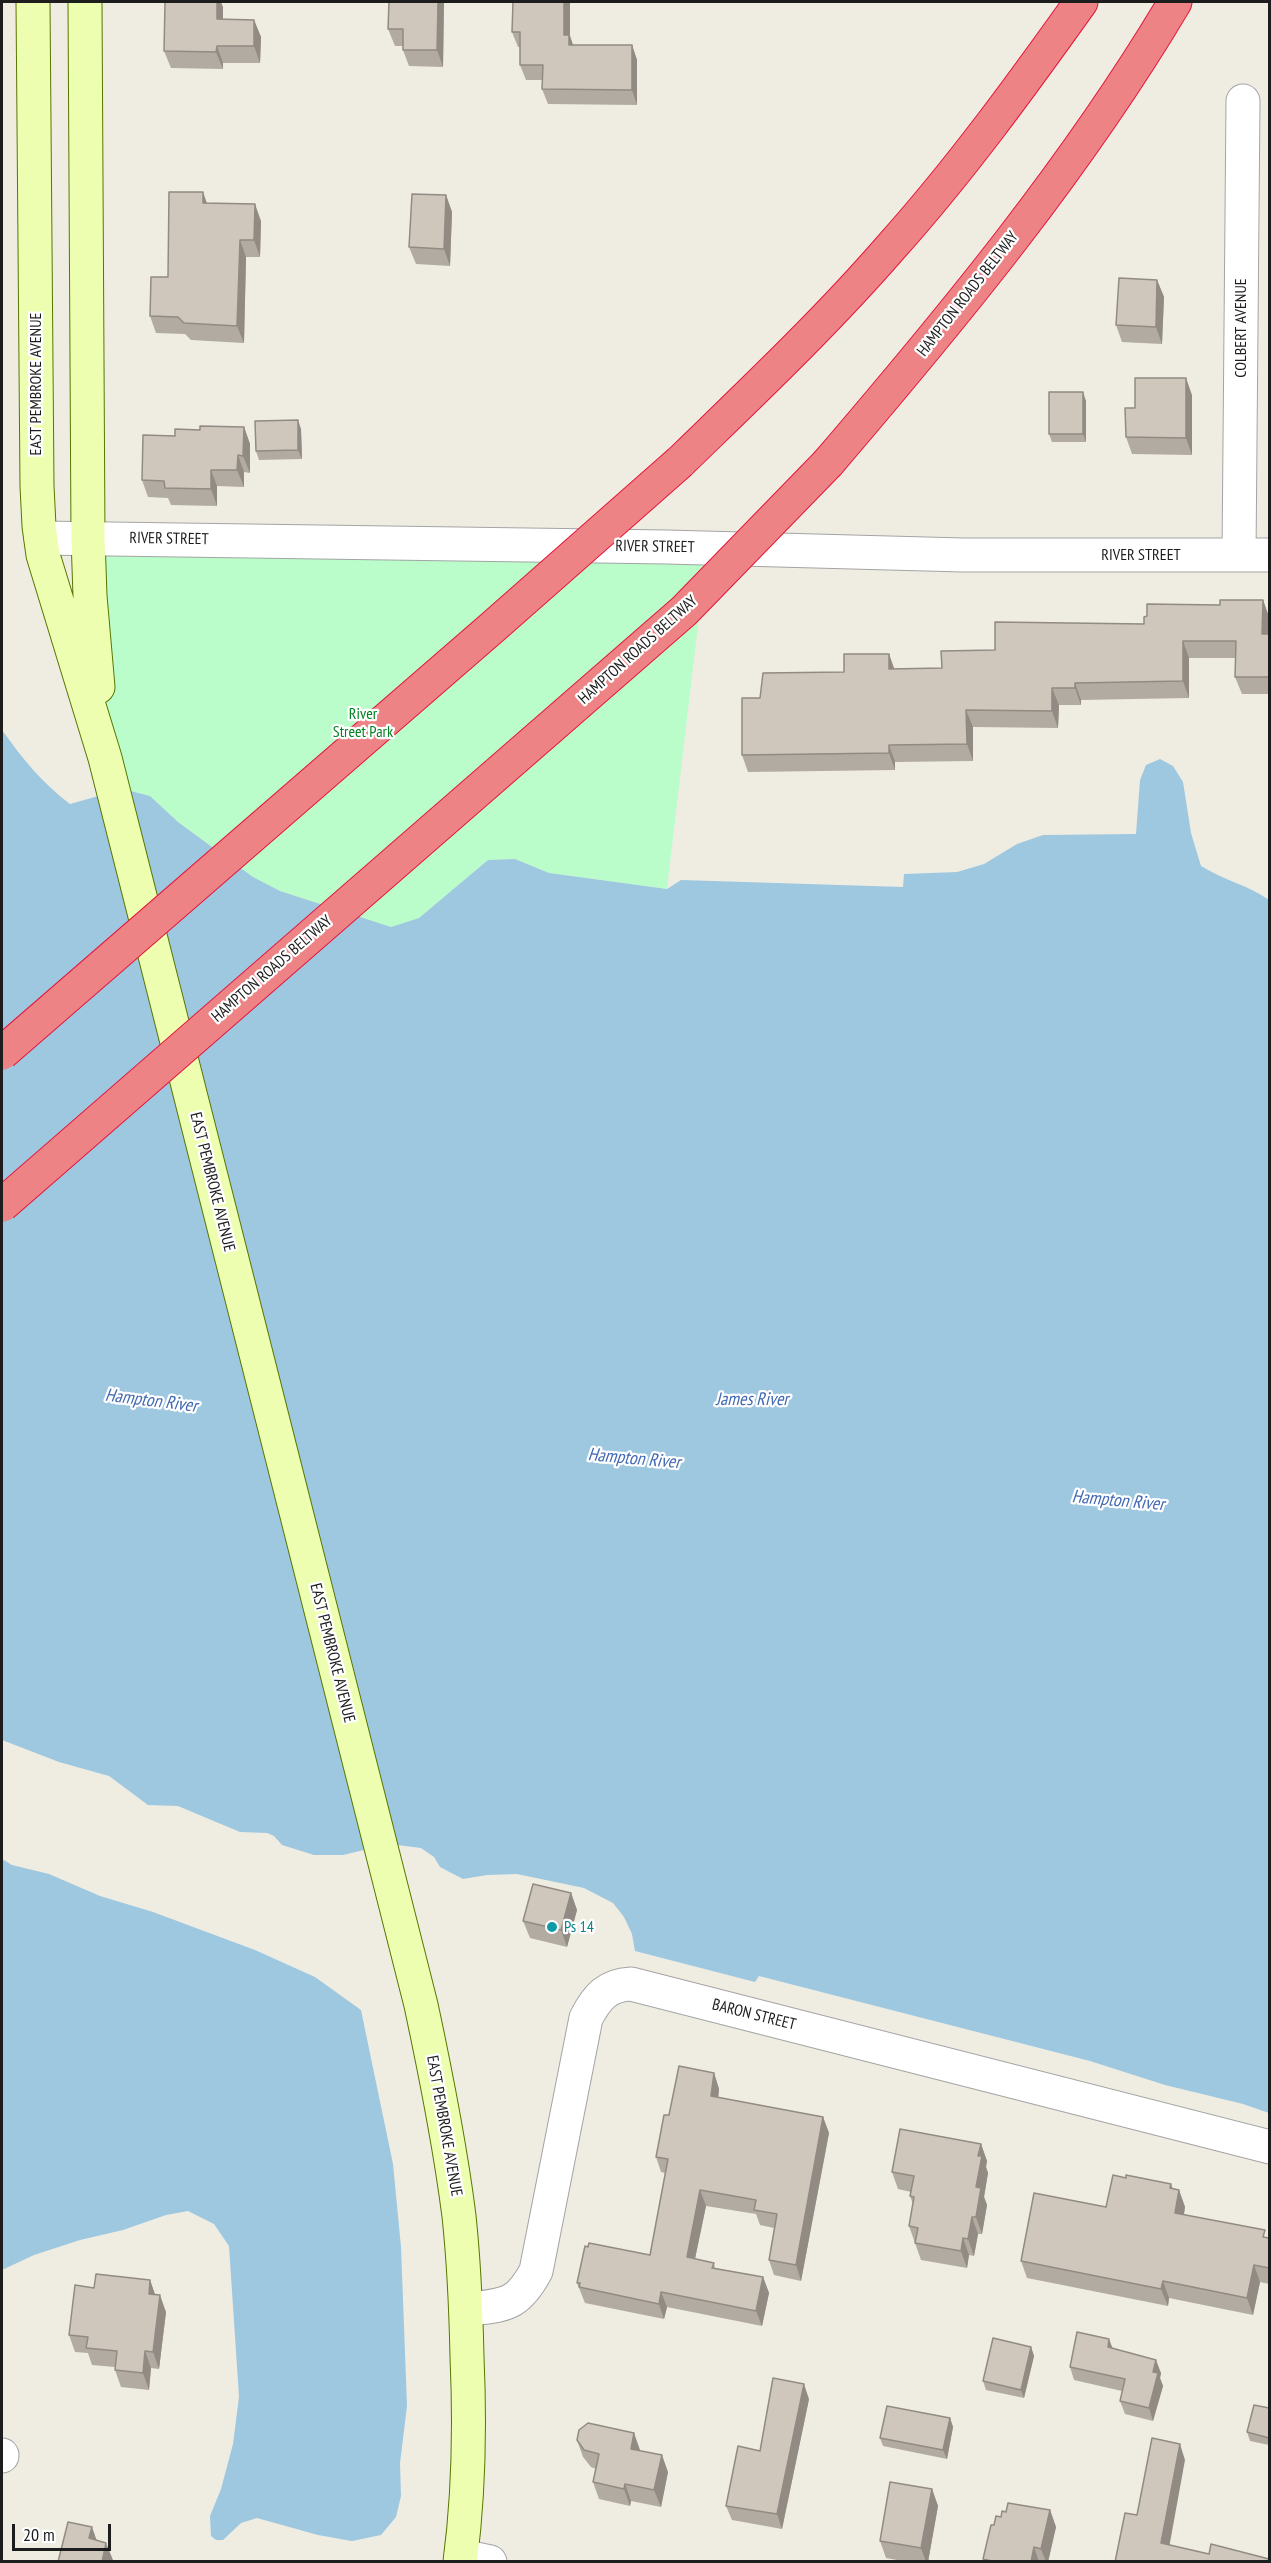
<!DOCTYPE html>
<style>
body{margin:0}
#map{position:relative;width:1271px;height:2563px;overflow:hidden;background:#efede2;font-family:"PT Sans Narrow",sans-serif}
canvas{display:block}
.frame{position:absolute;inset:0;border:3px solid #1d1d1d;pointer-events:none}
.scale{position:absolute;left:12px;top:2524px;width:99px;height:27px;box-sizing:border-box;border:3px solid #1d1d1d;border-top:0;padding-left:8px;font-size:18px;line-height:21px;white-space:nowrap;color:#1d1d1d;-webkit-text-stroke:4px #fff;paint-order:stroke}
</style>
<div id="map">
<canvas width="1271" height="2563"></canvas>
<div class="frame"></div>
<div class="scale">20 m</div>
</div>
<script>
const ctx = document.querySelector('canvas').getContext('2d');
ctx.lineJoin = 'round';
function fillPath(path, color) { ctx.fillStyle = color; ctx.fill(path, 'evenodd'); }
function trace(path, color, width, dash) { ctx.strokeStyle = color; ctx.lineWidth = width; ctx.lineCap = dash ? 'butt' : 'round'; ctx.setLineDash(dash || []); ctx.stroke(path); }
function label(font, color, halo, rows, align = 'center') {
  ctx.font = font + ' "PT Sans Narrow",sans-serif'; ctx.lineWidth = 4.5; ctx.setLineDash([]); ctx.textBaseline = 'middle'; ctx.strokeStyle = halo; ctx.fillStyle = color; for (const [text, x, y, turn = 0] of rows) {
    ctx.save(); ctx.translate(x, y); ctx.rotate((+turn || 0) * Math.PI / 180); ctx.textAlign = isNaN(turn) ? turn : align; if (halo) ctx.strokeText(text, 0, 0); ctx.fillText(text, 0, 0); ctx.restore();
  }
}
fillPath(new Path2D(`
 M 84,537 L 708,540 L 667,889 L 549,873 L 515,859 L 488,860 L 419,918 L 391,927 L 280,891 L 253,877 L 178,822 L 150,796 L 123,789 L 103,704 Z`), '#bafdca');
fillPath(new Path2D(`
 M 2,730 C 22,758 42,783 70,804 L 123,789 L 150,796 L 178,822 L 253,877 L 280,891 L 391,927 L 419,918 L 488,860 L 515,859 L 549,873 L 667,889 L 681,880 L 903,887 L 904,874 L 957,872 L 984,864 L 1017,844 L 1043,835 L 1136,834 L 1140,780 L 1146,765 L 1160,759 L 1173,766 L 1183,782 L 1191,833 L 1201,866 C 1223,880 1248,885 1269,900 L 1269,2113 L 1243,2104 L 1165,2085 L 1090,2061 L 759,1976 L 755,1982 L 635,1951 L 632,1934 L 624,1917 L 613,1903 L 584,1888 L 517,1874 L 487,1875 L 463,1879 L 440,1867 L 434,1857 L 421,1848 L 389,1844 L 343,1855 L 314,1855 L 282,1845 L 274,1836 L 267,1833 L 240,1832 L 178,1806 L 148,1805 L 109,1776 L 59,1762 L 2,1740 Z
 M 2,1859 L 12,1865 L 49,1874 L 100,1896 L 153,1912 L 255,1950 L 315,1977 L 361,2010 L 393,2164 L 401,2247 L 407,2406 L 400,2463 L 401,2496 L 396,2517 L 381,2535 L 352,2541 L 318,2535 L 257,2518 L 241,2523 L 223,2540 L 216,2540 L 211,2536 L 210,2516 L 221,2489 L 233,2444 L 239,2397 L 229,2246 L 214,2224 L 188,2211 L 166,2215 L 123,2230 L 80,2240 L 34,2255 L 2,2270 Z`), '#9ec7e0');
const minor = new Path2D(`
 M 41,538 L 667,547 L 963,555 L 1270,555
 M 1239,555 L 1243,101
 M 466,2310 C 504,2304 516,2308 536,2271 L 586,2018 C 597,1997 607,1985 631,1984 L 1270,2147
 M 2,2456 L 2,2455
 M 461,2556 L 490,2562`);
const secondary = new Path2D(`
 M 33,2 L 37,486 L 39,526 L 43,555 L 105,758 L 421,2005 C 436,2075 450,2145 459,2216 C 464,2263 466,2310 467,2357 C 470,2425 469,2494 460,2562
 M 85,2 L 88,538 L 90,596 L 98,687`);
const motorway = new Path2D(`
 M 680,462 C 752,392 825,323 891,247 C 960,170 1021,86 1081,2
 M 828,463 C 953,317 1077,167 1175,2`);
trace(minor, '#a4a4a4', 35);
trace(secondary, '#577700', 35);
trace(motorway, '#e5163c', 35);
trace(minor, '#fff', 33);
trace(secondary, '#eefeb0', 33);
trace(motorway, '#ed8385', 33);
const motorwayBridge = new Path2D(`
 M 2,1053 L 494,626 L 680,462
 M 2,1205 L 684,611 L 828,463`);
trace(motorwayBridge, '#e5163c', 35, []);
trace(motorwayBridge, '#ed8385', 33);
fillPath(new Path2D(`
 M 444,2 L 443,67 L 409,66 L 403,50 L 403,46 L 395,46 L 388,29 Z
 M 513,2 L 570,2 L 570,36 L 573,45 L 632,45 L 637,60 L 637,105 L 548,104 L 542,89 L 543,80 L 526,80 L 520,65 L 520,47 L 518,47 L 512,32 Z
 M 223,7 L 223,19 L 254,20 L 261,37 L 260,63 L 223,63 L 223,69 L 171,68 L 164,51 Z
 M 446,195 L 452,212 L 450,266 L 416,264 L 409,247 Z
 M 207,203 L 261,221 L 260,257 L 246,257 L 244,343 L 191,340 L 185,334 L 156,333 L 150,316 L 168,277 Z
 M 1157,280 L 1164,297 L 1162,344 L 1122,342 L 1116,325 Z
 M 1192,395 L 1192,455 L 1132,454 L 1126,437 L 1135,408 Z
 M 1086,401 L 1086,442 L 1052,442 L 1049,434 Z
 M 244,427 L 250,444 L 250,473 L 244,472 L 244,487 L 217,486 L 217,506 L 171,505 L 168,498 L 148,497 L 142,480 L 175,436 L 200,430 Z
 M 301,429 L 302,459 L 259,460 L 256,451 Z
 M 1263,600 L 1269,617 L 1269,694 L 1242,694 L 1235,677 L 1236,658 L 1189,658 L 1189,698 L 1081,700 L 1081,705 L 1059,705 L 1058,728 L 973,727 L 973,761 L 895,762 L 895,770 L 748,772 L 742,755 L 760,698 L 844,672 L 889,654 L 894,669 L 942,668 L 995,650 L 1144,624 L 1220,605 Z
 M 571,1893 L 577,1910 L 567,1947 L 530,1938 L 523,1921 Z
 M 714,2073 L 719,2089 L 718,2098 L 823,2117 L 829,2133 L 801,2281 L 774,2275 L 769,2260 L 774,2228 L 760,2225 L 756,2214 L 706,2206 L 695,2259 L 714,2263 L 715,2268 L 763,2277 L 769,2293 L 762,2326 L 667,2307 L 664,2319 L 585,2303 L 577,2283 L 650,2255 L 665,2173 L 661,2172 L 656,2157 L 669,2115 Z
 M 981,2144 L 987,2161 L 986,2167 L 988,2173 L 984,2197 L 987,2205 L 982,2234 L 978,2234 L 974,2256 L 969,2255 L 967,2268 L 921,2260 L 909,2226 L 913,2204 L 910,2196 L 911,2192 L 898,2189 L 892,2172 Z
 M 1172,2188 L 1179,2190 L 1185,2207 L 1184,2215 L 1269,2238 L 1269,2284 L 1260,2282 L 1253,2315 L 1169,2298 L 1168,2306 L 1027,2278 L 1021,2261 L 1106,2207 Z
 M 150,2280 L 155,2295 L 166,2312 L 159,2369 L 151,2368 L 149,2390 L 121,2387 L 115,2370 L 115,2367 L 92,2365 L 88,2353 L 75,2352 L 69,2335 L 94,2288 Z
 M 1031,2347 L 1034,2356 L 1024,2398 L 986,2390 L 983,2381 Z
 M 1113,2349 L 1161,2373 L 1160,2378 L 1163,2386 L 1153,2421 L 1125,2414 L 1120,2401 L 1122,2391 L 1074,2380 L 1070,2367 Z
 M 809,2399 L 782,2529 L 732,2520 L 726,2506 L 760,2451 Z
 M 1269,2408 L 1269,2445 L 1250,2441 L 1247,2432 Z
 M 950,2418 L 953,2427 L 947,2459 L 883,2446 L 880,2438 Z
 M 577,2440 L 640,2451 L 668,2472 L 661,2507 L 631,2501 L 630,2506 L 599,2499 L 593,2482 L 596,2469 L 591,2467 L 583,2457 Z
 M 932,2489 L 938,2506 L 928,2562 L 908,2562 L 886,2558 L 880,2541 Z
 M 1050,2510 L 1056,2527 L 1048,2562 L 984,2562 L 983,2559 L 994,2525 L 1006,2512 Z`), '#b2aba1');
fillPath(new Path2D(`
 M 217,2 L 221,2 L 223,7 L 223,36 L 217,19 Z
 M 438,2 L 444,2 L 443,67 L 437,50 Z
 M 564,2 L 570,2 L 570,36 L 575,51 L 575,60 L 564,35 Z
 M 254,20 L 261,37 L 260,63 L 254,46 Z
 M 632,45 L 637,60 L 637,105 L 632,90 Z
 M 217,46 L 223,63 L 223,69 L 216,52 Z
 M 203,192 L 209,209 L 203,203 Z
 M 446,195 L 452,212 L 450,266 L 444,249 Z
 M 255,204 L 261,221 L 260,257 L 254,240 Z
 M 240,240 L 246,257 L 244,343 L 237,326 Z
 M 1157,280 L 1164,297 L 1162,344 L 1156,327 Z
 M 1186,378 L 1192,395 L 1192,455 L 1186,438 Z
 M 1083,392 L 1086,401 L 1086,442 L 1083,434 Z
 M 298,420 L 301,429 L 302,459 L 298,450 Z
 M 244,427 L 250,444 L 250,473 L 243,456 Z
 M 238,455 L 244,472 L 244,487 L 237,470 Z
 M 211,470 L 217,486 L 217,506 L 211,489 Z
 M 1263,600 L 1269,617 L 1268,651 L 1262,634 Z
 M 1183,641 L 1189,658 L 1189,698 L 1183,681 Z
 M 889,654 L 895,671 L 889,669 Z
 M 1075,683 L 1081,700 L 1081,705 L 1075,688 Z
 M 1052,688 L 1059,705 L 1058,728 L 1052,711 Z
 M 966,710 L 973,727 L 973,761 L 967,744 Z
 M 889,745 L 895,762 L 895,770 L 889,753 Z
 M 571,1893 L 577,1910 L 567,1947 L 561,1930 Z
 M 714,2073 L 719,2089 L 717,2112 L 711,2096 Z
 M 823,2117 L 829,2133 L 801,2281 L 796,2265 Z
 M 981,2144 L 987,2161 L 986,2167 L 988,2173 L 984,2197 L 987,2205 L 982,2234 L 976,2217 L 978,2156 Z
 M 1171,2184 L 1177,2201 L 1179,2190 L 1185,2207 L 1181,2230 L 1175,2213 L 1170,2188 Z
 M 700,2190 L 706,2206 L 692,2273 L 687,2257 Z
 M 972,2217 L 978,2234 L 974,2256 L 968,2239 Z
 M 963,2238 L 969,2255 L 967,2268 L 961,2251 Z
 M 1254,2265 L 1260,2282 L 1253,2315 L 1247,2298 Z
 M 763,2277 L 769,2293 L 762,2326 L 756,2311 Z
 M 150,2280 L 156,2297 L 149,2294 Z
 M 1163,2281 L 1169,2298 L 1168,2306 L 1161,2289 Z
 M 661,2292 L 667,2307 L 664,2319 L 659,2304 Z
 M 160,2295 L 166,2312 L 159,2369 L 153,2352 Z
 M 1109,2339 L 1114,2352 L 1108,2347 Z
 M 1031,2347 L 1034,2356 L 1024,2398 L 1021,2390 Z
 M 145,2351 L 151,2368 L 149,2390 L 143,2373 Z
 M 1156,2360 L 1161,2373 L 1160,2378 L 1163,2386 L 1153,2421 L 1149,2408 L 1153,2372 Z
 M 804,2384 L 809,2399 L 782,2529 L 777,2514 Z
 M 950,2418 L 953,2427 L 947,2459 L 943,2450 Z
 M 634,2433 L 640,2450 L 637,2466 L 631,2449 Z
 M 1180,2444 L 1185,2460 L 1167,2559 L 1161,2543 Z
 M 662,2455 L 668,2472 L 661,2507 L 654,2490 Z
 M 625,2484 L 631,2501 L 630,2506 L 624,2489 Z
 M 932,2489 L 938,2506 L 928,2562 L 926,2562 L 921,2548 Z
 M 1050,2510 L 1056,2527 L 1048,2562 L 1046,2562 L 1041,2549 Z
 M 92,2527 L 98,2544 L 89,2538 Z
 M 106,2543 L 113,2560 L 112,2562 L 102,2562 Z
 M 1034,2547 L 1039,2562 L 1031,2562 Z`), '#918b83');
const building = new Path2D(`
 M 165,2 L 217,2 L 217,19 L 254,20 L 254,46 L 217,46 L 216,52 L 164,51 Z
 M 389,2 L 438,2 L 437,50 L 403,50 L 403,29 L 388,29 Z
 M 513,2 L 564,2 L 564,35 L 569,35 L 569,45 L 632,45 L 632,90 L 542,89 L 543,65 L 520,65 L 520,32 L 512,32 Z
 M 169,192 L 203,192 L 203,203 L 255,204 L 254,240 L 240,240 L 237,326 L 184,323 L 178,317 L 150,316 L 151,277 L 168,277 Z
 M 412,194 L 446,195 L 444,249 L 409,247 Z
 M 1119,278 L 1157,280 L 1156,327 L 1116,325 Z
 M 1135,378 L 1186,378 L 1186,438 L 1126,437 L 1125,408 L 1135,408 Z
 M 1049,392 L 1083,392 L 1083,434 L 1049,434 Z
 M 298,420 L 298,450 L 256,451 L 255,421 Z
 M 200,426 L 244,427 L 243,456 L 238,455 L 237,470 L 211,470 L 211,489 L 165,488 L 164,481 L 142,480 L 143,435 L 175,436 L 175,429 L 200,430 Z
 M 1220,600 L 1263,600 L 1262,634 L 1269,634 L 1269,677 L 1235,677 L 1236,641 L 1183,641 L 1183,681 L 1075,683 L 1075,688 L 1052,688 L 1052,711 L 966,710 L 967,744 L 889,745 L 889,753 L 742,755 L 742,698 L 760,698 L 763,673 L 844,672 L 844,654 L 889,654 L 889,669 L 942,668 L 941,651 L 995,650 L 995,622 L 1144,624 L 1144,617 L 1147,616 L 1147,604 L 1220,605 Z
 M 533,1884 L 571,1893 L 561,1930 L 523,1921 Z
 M 679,2066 L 714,2073 L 711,2096 L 823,2117 L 796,2265 L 769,2260 L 777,2214 L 754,2210 L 756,2200 L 700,2190 L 687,2257 L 714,2263 L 712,2268 L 763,2277 L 756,2311 L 661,2292 L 659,2304 L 579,2287 L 580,2283 L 577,2283 L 585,2246 L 588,2247 L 589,2243 L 650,2255 L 668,2159 L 656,2157 L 664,2115 L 669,2115 Z
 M 900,2129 L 981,2144 L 978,2156 L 982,2156 L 976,2187 L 981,2188 L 976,2217 L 972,2217 L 968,2239 L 963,2238 L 961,2251 L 915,2243 L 918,2228 L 909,2226 L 914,2197 L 910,2196 L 914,2176 L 892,2172 Z
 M 1113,2175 L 1126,2178 L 1126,2175 L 1171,2184 L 1170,2188 L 1179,2190 L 1175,2213 L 1265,2230 L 1263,2237 L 1269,2238 L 1269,2268 L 1254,2265 L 1247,2298 L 1163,2281 L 1161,2289 L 1021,2261 L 1034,2193 L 1106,2207 Z
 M 96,2274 L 150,2280 L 149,2294 L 160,2295 L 153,2352 L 145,2351 L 143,2373 L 115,2370 L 117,2351 L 86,2348 L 88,2337 L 69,2335 L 75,2285 L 94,2288 Z
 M 1077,2332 L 1109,2339 L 1108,2347 L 1156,2360 L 1153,2372 L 1158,2373 L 1149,2408 L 1120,2401 L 1125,2379 L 1070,2367 Z
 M 993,2338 L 1031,2347 L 1021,2390 L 983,2381 Z
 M 773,2378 L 804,2384 L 777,2514 L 726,2506 L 738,2446 L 760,2451 Z
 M 1254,2405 L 1269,2408 L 1269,2438 L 1247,2432 Z
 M 887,2406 L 950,2418 L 943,2450 L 880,2438 Z
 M 588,2423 L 634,2433 L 631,2449 L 662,2455 L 654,2490 L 625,2484 L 624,2489 L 593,2482 L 599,2454 L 584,2450 L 577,2440 L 579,2430 Z
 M 1152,2438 L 1180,2444 L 1161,2543 L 1209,2554 L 1211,2544 L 1269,2559 L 1269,2562 L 1115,2562 L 1125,2513 L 1137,2515 Z
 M 890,2482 L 932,2489 L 921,2548 L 880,2541 Z
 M 1008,2503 L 1050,2510 L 1041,2549 L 1034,2547 L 1031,2562 L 996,2562 L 983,2559 L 991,2525 L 994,2525 L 996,2516 L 1001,2517 L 1002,2511 L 1006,2512 Z
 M 68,2522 L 92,2527 L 89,2538 L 106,2543 L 102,2562 L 58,2562 Z`);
fillPath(building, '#cfc7bb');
trace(building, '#918b83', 1.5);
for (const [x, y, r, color] of [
 [552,1927,6,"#0f9aa8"]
]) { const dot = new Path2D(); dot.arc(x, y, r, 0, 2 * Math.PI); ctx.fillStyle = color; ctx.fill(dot); trace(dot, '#fff', 2); }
label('16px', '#1d1d1d', '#fff', [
 ["HAMPTON ROADS BELTWAY",968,294,-52],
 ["COLBERT AVENUE",1241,328,-90],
 ["EAST PEMBROKE AVENUE",36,384,-90],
 ["RIVER STREET",169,539,1],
 ["RIVER STREET",655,547,1],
 ["RIVER STREET",1141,555],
 ["HAMPTON ROADS BELTWAY",638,650,-42],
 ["HAMPTON ROADS BELTWAY",272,969,-41],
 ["EAST PEMBROKE AVENUE",212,1182,76],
 ["EAST PEMBROKE AVENUE",332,1653,76],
 ["BARON STREET",754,2015,14],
 ["EAST PEMBROKE AVENUE",444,2126,80]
]);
label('16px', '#038222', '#fff', [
 ["River",363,714],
 ["Street Park",363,732]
]);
label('16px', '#0d838f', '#fff', [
 ["Ps 14",564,1927]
], 'left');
label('italic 18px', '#4269b3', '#fff', [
 ["James River",752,1400],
 ["Hampton River",151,1401,7],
 ["Hampton River",634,1459,5],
 ["Hampton River",1118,1501,5]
]);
</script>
